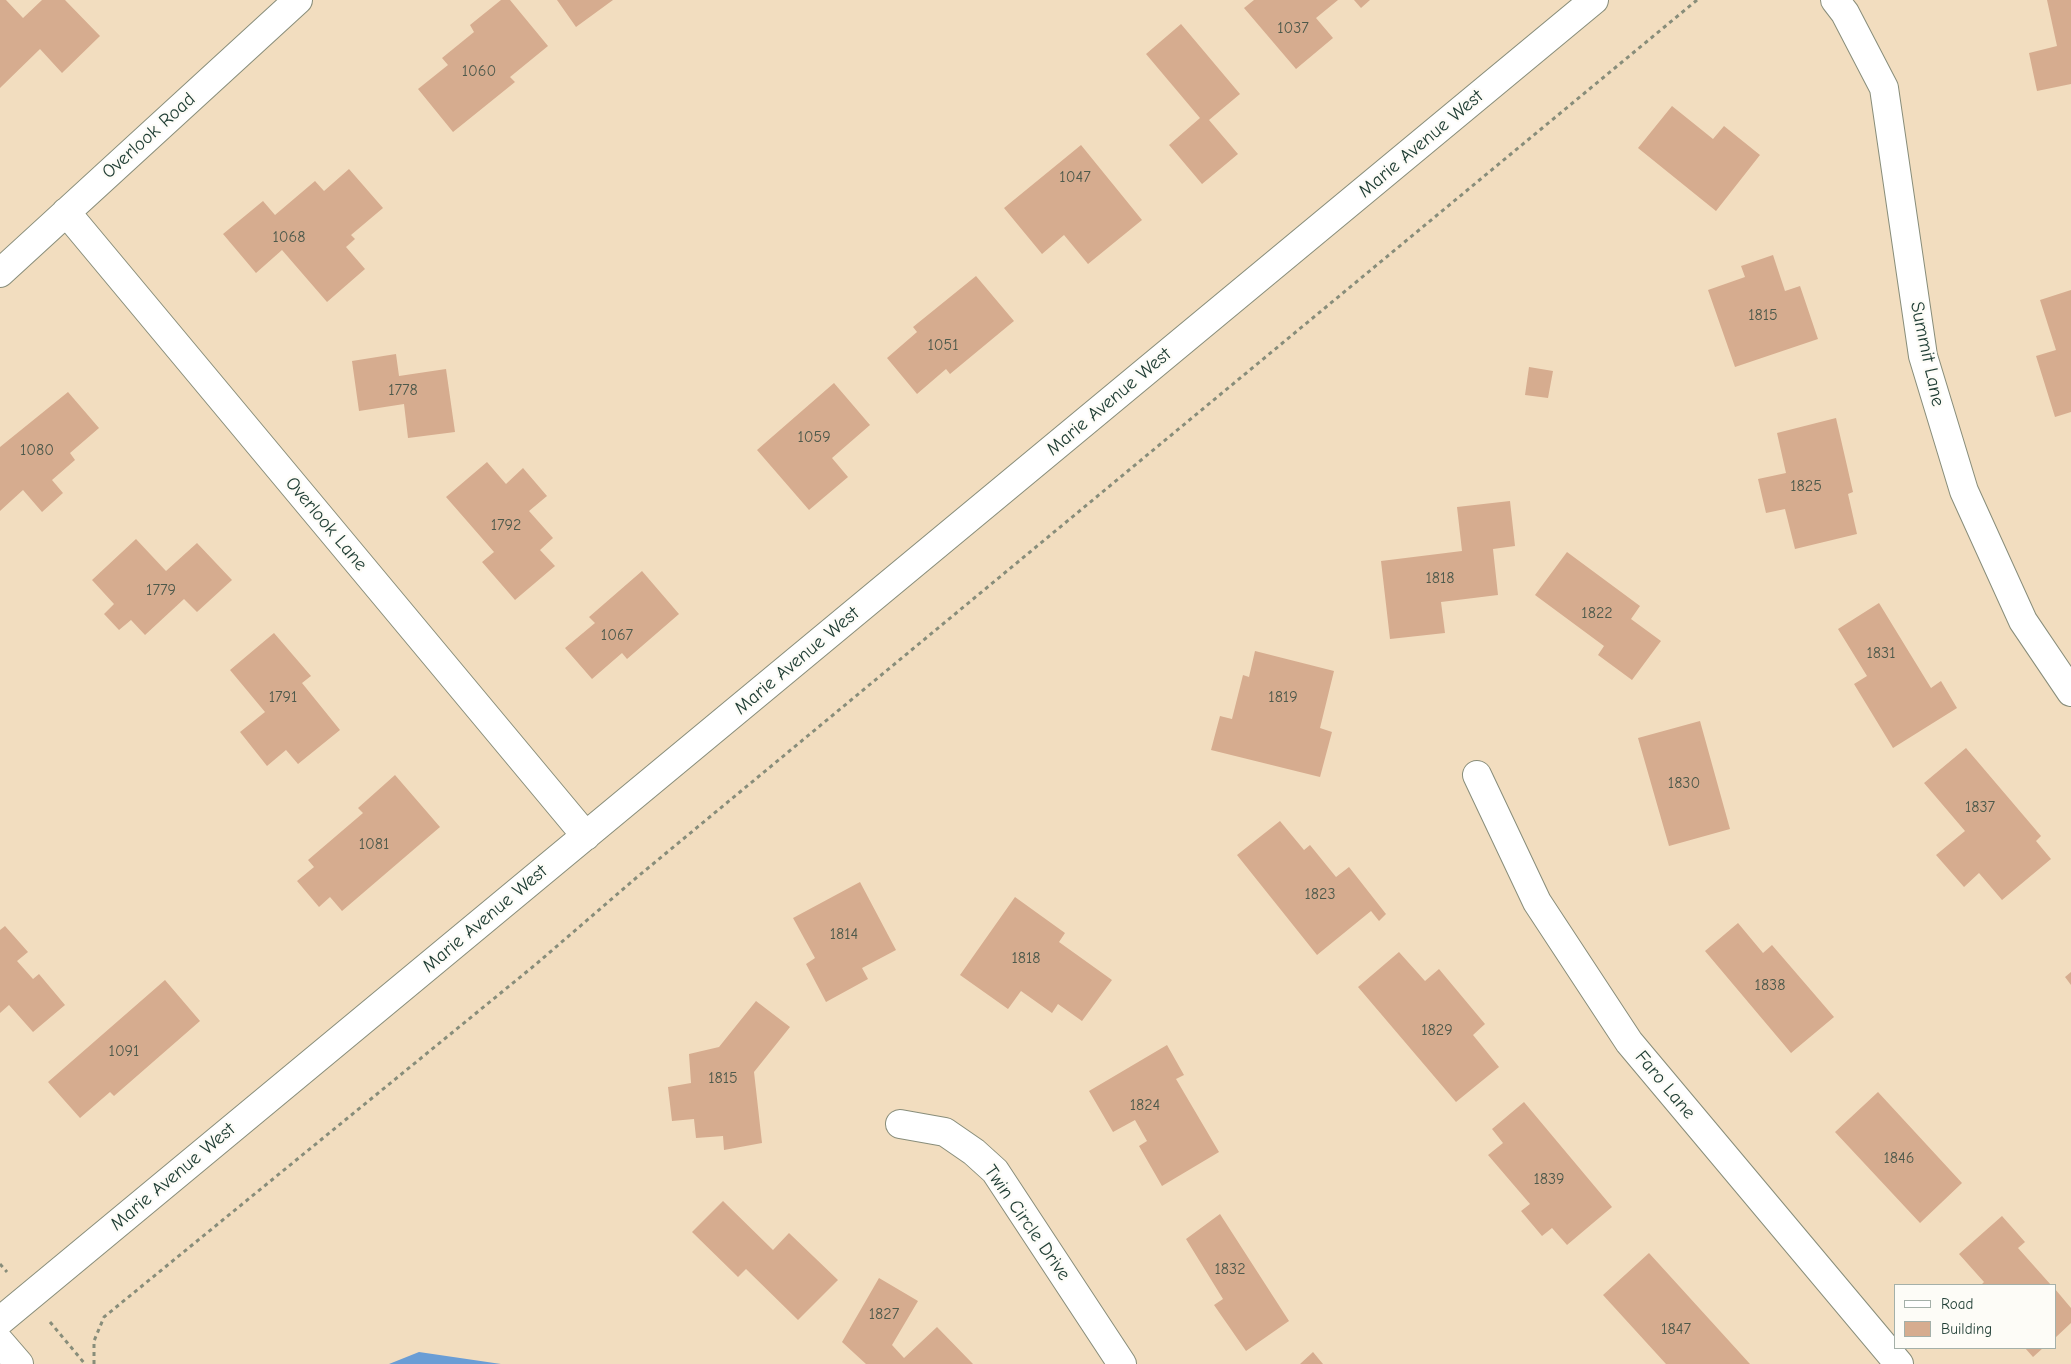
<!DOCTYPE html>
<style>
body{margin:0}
#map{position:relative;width:2071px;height:1364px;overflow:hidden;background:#f2ddbf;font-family:"Comic Neue",sans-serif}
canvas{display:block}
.legend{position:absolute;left:1894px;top:1284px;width:162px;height:65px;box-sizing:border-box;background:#fdfcf7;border:1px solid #a4b0a9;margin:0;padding:6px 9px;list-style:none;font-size:15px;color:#1f3d34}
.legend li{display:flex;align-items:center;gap:10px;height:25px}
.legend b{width:25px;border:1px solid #a4b0a9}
</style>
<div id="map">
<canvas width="2071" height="1364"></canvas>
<ul class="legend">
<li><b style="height:6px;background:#fff"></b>Road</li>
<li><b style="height:14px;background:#d6ac8f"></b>Building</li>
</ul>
</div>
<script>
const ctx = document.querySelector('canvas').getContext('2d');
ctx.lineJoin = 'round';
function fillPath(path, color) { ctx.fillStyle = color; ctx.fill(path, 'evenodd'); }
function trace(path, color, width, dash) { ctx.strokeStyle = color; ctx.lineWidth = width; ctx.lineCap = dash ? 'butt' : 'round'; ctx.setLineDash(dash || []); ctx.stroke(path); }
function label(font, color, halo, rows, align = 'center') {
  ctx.font = font + ' "Comic Neue",sans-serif'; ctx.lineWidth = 4.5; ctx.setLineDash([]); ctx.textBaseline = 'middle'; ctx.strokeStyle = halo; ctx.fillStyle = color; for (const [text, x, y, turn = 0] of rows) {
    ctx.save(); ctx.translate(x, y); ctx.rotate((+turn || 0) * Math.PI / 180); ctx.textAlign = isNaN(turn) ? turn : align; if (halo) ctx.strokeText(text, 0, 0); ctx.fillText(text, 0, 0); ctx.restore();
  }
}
fillPath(new Path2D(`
 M 419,1352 L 501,1364 L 389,1364 Z`), '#6a9dd5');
fillPath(new Path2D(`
 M 0,0 L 6,0 L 23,18 L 42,0 L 65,0 L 100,36 L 62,73 L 40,49 L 0,88 Z
 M 501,0 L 510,0 L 548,46 L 510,77 L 515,82 L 453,132 L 418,89 L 448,65 L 442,58 L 474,32 L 470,25 Z
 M 557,0 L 613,0 L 576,27 Z
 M 1254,0 L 1338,0 L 1316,18 L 1333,38 L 1296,69 L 1244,8 Z
 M 1354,0 L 1370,0 L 1361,8 Z
 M 2047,0 L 2071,0 L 2071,84 L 2037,91 L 2029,53 L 2057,46 Z
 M 1181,24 L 1240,94 L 1209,120 L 1238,154 L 1202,184 L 1169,145 L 1200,118 L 1146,54 Z
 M 1672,106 L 1713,139 L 1724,126 L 1760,155 L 1716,211 L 1638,148 Z
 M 1081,145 L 1142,220 L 1088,264 L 1064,235 L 1042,254 L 1004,208 Z
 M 349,169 L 383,208 L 351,235 L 355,239 L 346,247 L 365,269 L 327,302 L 282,250 L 256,273 L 223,234 L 263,201 L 275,215 L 315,181 L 324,191 Z
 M 1773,255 L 1785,291 L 1800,286 L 1818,339 L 1735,367 L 1708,290 L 1745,277 L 1741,266 Z
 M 976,276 L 1014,321 L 950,374 L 946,369 L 917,394 L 887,358 L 917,332 L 913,327 Z
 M 2071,290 L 2071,412 L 2055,417 L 2036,356 L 2056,350 L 2040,300 Z
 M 396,354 L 399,376 L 446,369 L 455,432 L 408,438 L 404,404 L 359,411 L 352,361 Z
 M 1529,367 L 1553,371 L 1548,398 L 1525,395 Z
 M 834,383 L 870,425 L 832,458 L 848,477 L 809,510 L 757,450 Z
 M 68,392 L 99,428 L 70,453 L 75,460 L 52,480 L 63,493 L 42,512 L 23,490 L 0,511 L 0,447 Z
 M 1836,418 L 1853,492 L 1848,494 L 1857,534 L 1795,549 L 1785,509 L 1766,513 L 1758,479 L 1786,473 L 1777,433 Z
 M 487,462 L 506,484 L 523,468 L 547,496 L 529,511 L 553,538 L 540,550 L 555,566 L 515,600 L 482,562 L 494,552 L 446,497 Z
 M 1510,501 L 1515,546 L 1493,549 L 1498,595 L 1441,602 L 1445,633 L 1390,639 L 1381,561 L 1462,551 L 1457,507 Z
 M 136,539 L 166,571 L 197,543 L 232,580 L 197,612 L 184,599 L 145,635 L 131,620 L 119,630 L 104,614 L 114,604 L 92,580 Z
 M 1567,552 L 1640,606 L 1631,619 L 1661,641 L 1632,680 L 1598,655 L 1604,646 L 1535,595 Z
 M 642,571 L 679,614 L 627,659 L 622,653 L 592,679 L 565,648 L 595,623 L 589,617 Z
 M 1879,603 L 1931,688 L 1941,681 L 1957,708 L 1893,748 L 1854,684 L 1867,676 L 1838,629 Z
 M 274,633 L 311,676 L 302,683 L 340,730 L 298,764 L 286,750 L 267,766 L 240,732 L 265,712 L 230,670 Z
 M 1255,651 L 1334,671 L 1320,728 L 1332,732 L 1320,777 L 1211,750 L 1220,716 L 1232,719 L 1243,675 L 1249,677 Z
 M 1700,721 L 1730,829 L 1669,846 L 1638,738 Z
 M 1966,748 L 2041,836 L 2036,841 L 2051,859 L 2002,900 L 1979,873 L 1964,887 L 1936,855 L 1965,831 L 1924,783 Z
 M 395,775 L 440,827 L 342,911 L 330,897 L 319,907 L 297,881 L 314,867 L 308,860 L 363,813 L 358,808 Z
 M 1280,821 L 1304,850 L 1310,845 L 1336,877 L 1349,867 L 1386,914 L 1379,921 L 1371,911 L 1317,955 L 1237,855 Z
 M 860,882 L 896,950 L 862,968 L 868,979 L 826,1002 L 806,964 L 815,958 L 793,918 Z
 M 1015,897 L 1065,933 L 1059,942 L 1112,980 L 1082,1021 L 1058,1004 L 1052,1013 L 1021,991 L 1008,1009 L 960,975 Z
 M 1738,923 L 1763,953 L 1772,945 L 1834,1017 L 1791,1053 L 1705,951 Z
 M 5,926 L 28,952 L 17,961 L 33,979 L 39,974 L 65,1005 L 33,1032 L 9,1005 L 0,1013 L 0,930 Z
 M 1399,952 L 1425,981 L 1439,969 L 1485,1024 L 1473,1035 L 1499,1067 L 1456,1102 L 1358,987 Z
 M 2071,972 L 2071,985 L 2065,977 Z
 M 165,980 L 200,1021 L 114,1096 L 110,1092 L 80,1118 L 48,1082 Z
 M 756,1001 L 790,1027 L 754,1072 L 762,1143 L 724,1150 L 723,1136 L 696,1138 L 694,1119 L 672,1121 L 668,1087 L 691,1083 L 689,1054 L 719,1047 Z
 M 1167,1045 L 1184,1075 L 1176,1079 L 1219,1152 L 1162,1186 L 1139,1146 L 1147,1141 L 1135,1120 L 1113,1132 L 1089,1091 Z
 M 1878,1092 L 1962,1183 L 1920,1223 L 1835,1132 Z
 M 1524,1102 L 1612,1207 L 1567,1245 L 1552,1228 L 1542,1236 L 1521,1211 L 1530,1204 L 1488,1155 L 1503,1143 L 1492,1129 Z
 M 723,1201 L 773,1250 L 789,1233 L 838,1280 L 798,1320 L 746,1269 L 738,1277 L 692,1232 Z
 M 1220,1214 L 1289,1321 L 1246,1351 L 1214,1305 L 1223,1299 L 1186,1239 Z
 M 2002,1216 L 2025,1242 L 2018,1248 L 2051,1285 L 1981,1285 L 1984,1282 L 1959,1254 Z
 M 1649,1253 L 1750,1364 L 1666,1364 L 1603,1295 Z
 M 879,1278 L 918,1301 L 892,1345 L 904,1358 L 937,1327 L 973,1364 L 866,1364 L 842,1342 Z
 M 2055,1289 L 2071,1308 L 2071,1323 L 2055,1338 Z
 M 2025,1348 L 2043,1348 L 2033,1357 Z
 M 1313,1352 L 1323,1364 L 1300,1364 Z`), '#d6ac8f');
const minor = new Path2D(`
 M 1835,0 L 1845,13 L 1884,88 L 1923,356 L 1964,491 L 2023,621 L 2071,692
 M 66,212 L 586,836
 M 0,273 L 298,0
 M 1477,775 L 1537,902 L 1629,1042 L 1899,1364
 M 900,1124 L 945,1132 L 974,1152 L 995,1171 L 1122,1364
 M 0,1321 L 1594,0
 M 0,1342 L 19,1364`);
trace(minor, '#888d7a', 30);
trace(new Path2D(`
 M 0,1264 L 7,1272
 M 50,1322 L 85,1364
 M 94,1364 L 94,1341 L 104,1317 L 535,965 L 636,878 L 1697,0`), '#888d7a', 3, [4, 4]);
trace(minor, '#fff', 28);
label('16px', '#4d594b', null, [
 ["1037",1293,28],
 ["1060",479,71],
 ["1047",1075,177],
 ["1068",289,237],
 ["1815",1763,315],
 ["1051",943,345],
 ["1778",403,390],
 ["1059",814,437],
 ["1080",37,450],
 ["1825",1806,486],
 ["1792",506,525],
 ["1818",1440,578],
 ["1779",161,590],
 ["1822",1597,613],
 ["1067",617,635],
 ["1831",1881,653],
 ["1791",283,697],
 ["1819",1283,697],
 ["1830",1684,783],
 ["1837",1980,807],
 ["1081",374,844],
 ["1823",1320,894],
 ["1814",844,934],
 ["1818",1026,958],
 ["1838",1770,985],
 ["1829",1437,1030],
 ["1091",124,1051],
 ["1815",723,1078],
 ["1824",1145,1105],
 ["1846",1899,1158],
 ["1839",1549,1179],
 ["1832",1230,1269],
 ["1827",884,1314],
 ["1847",1676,1329]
]);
label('19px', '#1f3d34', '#fdfcf7', [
 ["Overlook Road",149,136,-42],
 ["Marie Avenue West",1421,144,-40],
 ["Summit Lane",1927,354,78],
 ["Marie Avenue West",1109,402,-40],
 ["Overlook Lane",326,524,50],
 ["Marie Avenue West",797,661,-40],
 ["Marie Avenue West",485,919,-40],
 ["Faro Lane",1665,1085,50],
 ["Marie Avenue West",173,1177,-40],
 ["Twin Circle Drive",1027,1223,55]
]);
</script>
